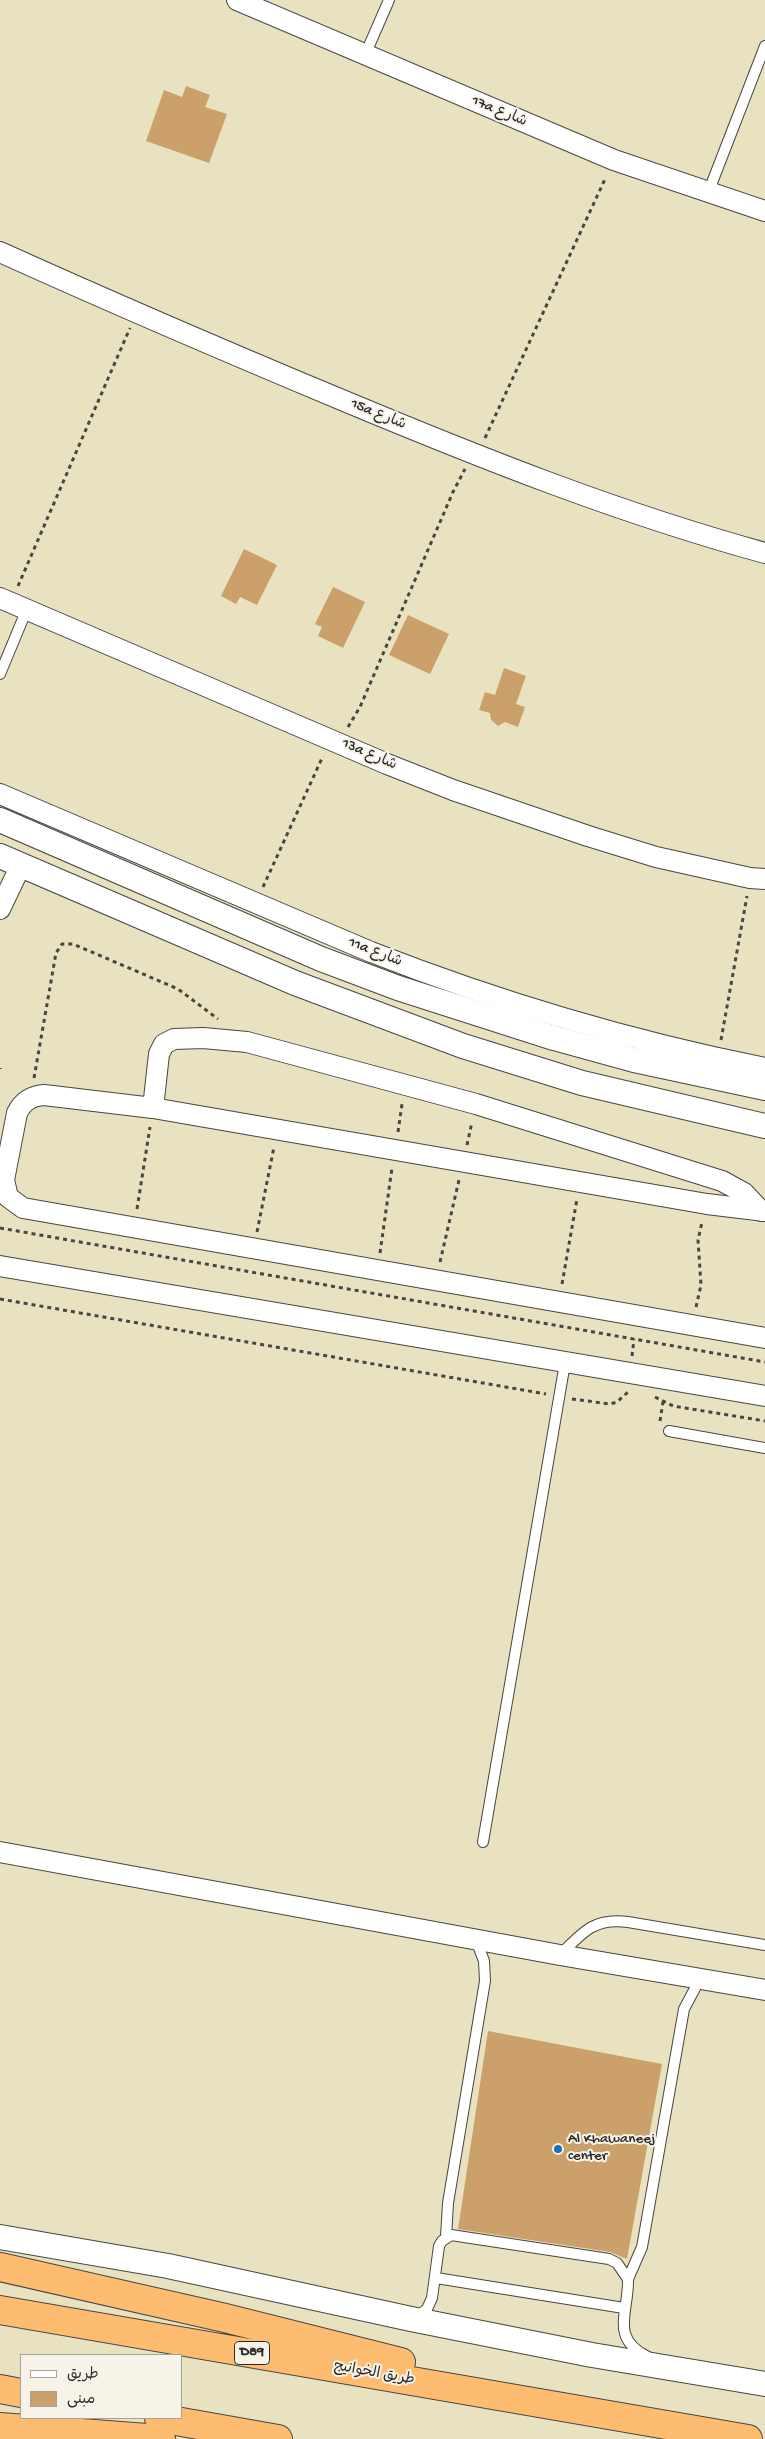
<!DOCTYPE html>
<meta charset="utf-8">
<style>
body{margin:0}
#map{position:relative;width:765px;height:2439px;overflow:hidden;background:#e9e2c1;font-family:"Gochi Hand","Playpen Sans Arabic",sans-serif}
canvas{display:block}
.legend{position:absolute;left:20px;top:2354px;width:162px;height:65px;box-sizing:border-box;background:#f7f3e8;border:1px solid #a5a39c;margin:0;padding:6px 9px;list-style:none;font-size:15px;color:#2b2b2b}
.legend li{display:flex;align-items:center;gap:10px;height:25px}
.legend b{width:25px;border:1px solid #a5a39c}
</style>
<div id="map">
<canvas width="765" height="2439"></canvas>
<ul class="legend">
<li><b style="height:6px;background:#fff"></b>طريق</li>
<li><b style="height:14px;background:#cba06a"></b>مبنى</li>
</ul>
</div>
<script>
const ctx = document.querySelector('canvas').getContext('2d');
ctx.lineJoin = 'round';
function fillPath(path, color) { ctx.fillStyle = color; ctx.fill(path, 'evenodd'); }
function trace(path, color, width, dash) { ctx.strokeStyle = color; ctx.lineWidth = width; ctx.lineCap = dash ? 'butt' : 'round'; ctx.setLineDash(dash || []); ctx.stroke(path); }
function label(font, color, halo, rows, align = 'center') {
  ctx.font = font + ' "Gochi Hand","Playpen Sans Arabic",sans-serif'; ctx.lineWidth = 4; ctx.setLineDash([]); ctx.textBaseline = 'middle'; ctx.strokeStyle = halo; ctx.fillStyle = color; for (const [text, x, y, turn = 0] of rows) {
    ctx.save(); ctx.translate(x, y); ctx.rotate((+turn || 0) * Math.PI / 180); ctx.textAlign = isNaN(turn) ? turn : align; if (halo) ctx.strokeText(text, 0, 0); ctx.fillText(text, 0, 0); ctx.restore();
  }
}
fillPath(new Path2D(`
 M 186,86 L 210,95 L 205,107 L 227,114 L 209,163 L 146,141 L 164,90 L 182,97 Z
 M 244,549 L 277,565 L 257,605 L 240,597 L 236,604 L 221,596 Z
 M 333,587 L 365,602 L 343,648 L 318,636 L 322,627 L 315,624 Z
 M 408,615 L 449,634 L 430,674 L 389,655 Z
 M 504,668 L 526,676 L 516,704 L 525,707 L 518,727 L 505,722 L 498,726 L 491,720 L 490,713 L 479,710 L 485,692 L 495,695 Z
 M 488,2031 L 662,2064 L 627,2259 L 610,2252 L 458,2229 Z`), '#cba06a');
const service = new Path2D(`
 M 365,55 L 389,0
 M 708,193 L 765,46
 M 0,674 L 27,609
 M 669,1431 L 765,1448
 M 483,1842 L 565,1363
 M 560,1955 C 582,1933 594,1917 628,1922 L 765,1945
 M 446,2237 L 448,2203 L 485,1981 L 484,1961 L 476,1940
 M 436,2278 L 624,2308
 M 628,2279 L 642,2247 L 684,2009 L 700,1979
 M 416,2317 L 427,2309 L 432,2298 L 439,2246 L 442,2241 L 451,2235 L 609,2259 L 617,2263 L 628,2279 C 629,2312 609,2338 648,2357`);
const minor = new Path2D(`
 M 237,0 L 614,160 L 765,211
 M 0,252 C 113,303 227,352 342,400 C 481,458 619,513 765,553
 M 0,598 L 387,764 L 453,790 L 588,836 L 656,857 L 750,878 L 765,879
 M 0,794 L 371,952 C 499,1002 630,1041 765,1068
 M 0,909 L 21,865
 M 153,1108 L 159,1054 L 164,1044 L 174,1039 L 203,1038 L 247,1042 L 476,1104 L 722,1181 L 744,1193 L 761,1211
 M 765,1211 L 707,1204 L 153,1108 L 44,1095 C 31,1096 23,1101 17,1113 L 4,1180 L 8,1197 L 23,1208 L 765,1338
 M 0,1266 L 765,1396
 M 0,1852 L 560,1955 L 765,1990`);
const tertiary = new Path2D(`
 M 0,820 L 321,959 L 398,988 L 554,1038 L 634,1060 L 765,1088
 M 0,856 L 295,983 L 463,1046 L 582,1083 L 765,1126
 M 0,2237 L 168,2266 L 411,2319 L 592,2355 L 765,2384`);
const trunk = new Path2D(`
 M 0,2267 L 225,2318 L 401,2362
 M 0,2310 L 748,2439
 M 0,2389 L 21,2393
 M 159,2418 L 278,2439
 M 0,2427 L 161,2439`);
trace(service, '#484642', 12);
trace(minor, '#484642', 22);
trace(tertiary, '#484642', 26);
trace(trunk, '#484642', 30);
trace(new Path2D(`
 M 485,438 L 606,177
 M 18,586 L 130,328
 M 348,727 L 360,707 L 453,492 L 465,469
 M 263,887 L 323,756
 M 721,1040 L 747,896
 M 0,1068 L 0,1069
 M 34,1078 L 56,953 L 62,944 L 73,944 L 178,989 L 218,1019
 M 398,1132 L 402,1104
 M 467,1145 L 472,1122
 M 137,1209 L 150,1127
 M 0,1228 L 765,1362
 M 257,1232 L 274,1147
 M 380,1253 L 392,1168
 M 440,1262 L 459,1180
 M 562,1284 L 577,1199
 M 0,1299 L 546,1394
 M 696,1307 L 701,1285 L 698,1240 L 702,1222
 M 632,1356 L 634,1339
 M 655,1397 L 673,1406 L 765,1421
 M 572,1399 L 610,1404 L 617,1402 L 628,1392
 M 660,1421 L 663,1402`), '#484642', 3, [4, 4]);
trace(service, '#fff', 10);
trace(minor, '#fff', 20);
trace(tertiary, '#fff', 24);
trace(trunk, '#febc70', 28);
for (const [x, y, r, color] of [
 [558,2149,5,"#1f6fb2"]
]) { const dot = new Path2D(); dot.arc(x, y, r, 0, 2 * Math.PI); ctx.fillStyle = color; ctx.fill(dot); trace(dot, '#f7f3e8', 2); }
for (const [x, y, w] of [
 [252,2353,35]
]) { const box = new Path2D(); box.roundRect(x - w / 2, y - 11.5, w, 23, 4); ctx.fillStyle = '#f7f3e8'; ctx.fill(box); trace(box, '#2b2b2b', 1); }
label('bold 14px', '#2b2b2b', null, [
 ["D89",252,2353]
]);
label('15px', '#2b2b2b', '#f7f3e8', [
 ["17a شارع",499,112,23],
 ["15a شارع",378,415,23],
 ["13a شارع",369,755,24],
 ["11a شارع",375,953,22],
 ["طريق الخوانيج",374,2374,10]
]);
label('15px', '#2b2b2b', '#f7f3e8', [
 ["Al Khawaneej",568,2140],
 ["center",568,2157]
], 'left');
</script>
